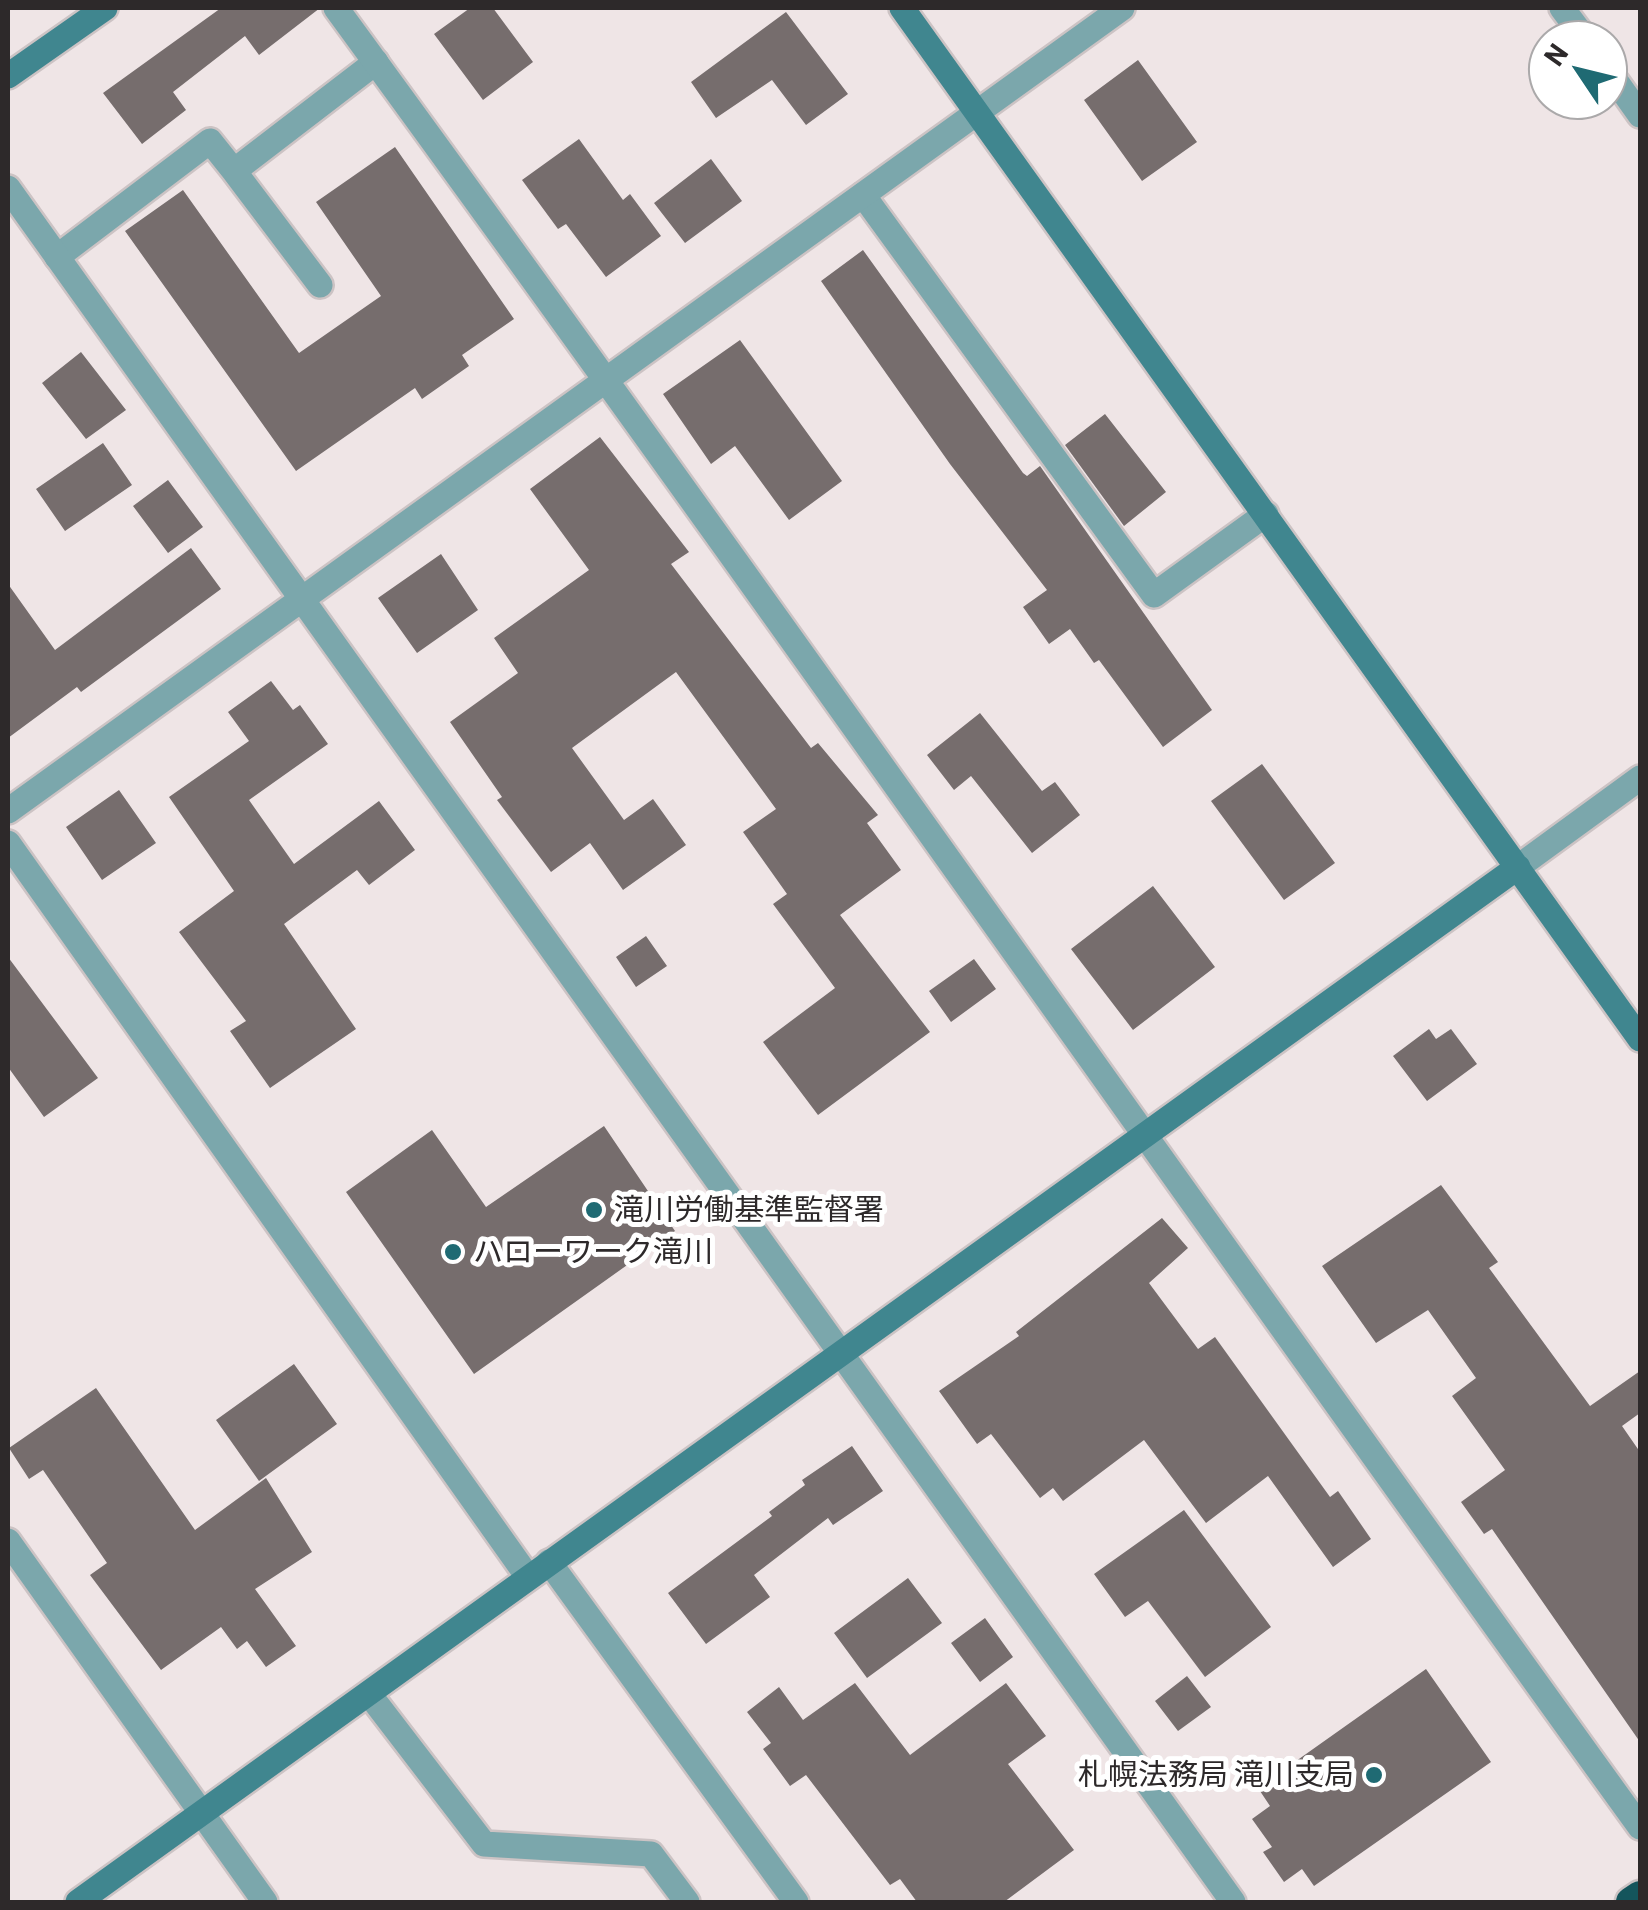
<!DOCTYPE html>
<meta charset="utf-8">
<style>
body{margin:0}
#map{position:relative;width:1648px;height:1910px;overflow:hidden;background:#efe5e6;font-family:Barlow,sans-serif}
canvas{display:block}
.frame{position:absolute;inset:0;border:10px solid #2d292a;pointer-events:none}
.north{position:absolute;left:1528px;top:20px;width:100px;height:100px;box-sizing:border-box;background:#fff;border:2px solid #aba9aa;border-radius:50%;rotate:305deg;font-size:28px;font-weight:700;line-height:40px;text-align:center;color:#2d292a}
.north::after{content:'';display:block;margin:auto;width:35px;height:45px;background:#1f6a73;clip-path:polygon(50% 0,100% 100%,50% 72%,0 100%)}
</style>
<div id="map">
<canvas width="1648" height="1910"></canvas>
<div class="frame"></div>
<div class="north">N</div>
</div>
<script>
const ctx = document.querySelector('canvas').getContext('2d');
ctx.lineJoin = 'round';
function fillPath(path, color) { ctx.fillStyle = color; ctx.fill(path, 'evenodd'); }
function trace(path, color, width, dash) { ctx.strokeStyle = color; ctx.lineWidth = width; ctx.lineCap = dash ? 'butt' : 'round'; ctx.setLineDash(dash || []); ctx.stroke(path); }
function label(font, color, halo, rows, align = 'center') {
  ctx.font = font + ' Barlow,"Noto Sans JP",sans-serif'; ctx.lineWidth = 10; ctx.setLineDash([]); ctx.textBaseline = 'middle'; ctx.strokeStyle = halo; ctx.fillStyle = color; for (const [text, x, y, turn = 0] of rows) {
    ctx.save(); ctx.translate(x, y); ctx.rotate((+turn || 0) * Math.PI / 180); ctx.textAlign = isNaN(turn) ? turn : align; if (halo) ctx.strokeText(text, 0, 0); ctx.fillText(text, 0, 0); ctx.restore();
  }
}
fillPath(new Path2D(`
 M 221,8 L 320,8 L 259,55 L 245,36 L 173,92 L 186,110 L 142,144 L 103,93 Z
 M 470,8 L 493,8 L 533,62 L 483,100 L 434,34 Z
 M 786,12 L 848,94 L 806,125 L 772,80 L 716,118 L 691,82 Z
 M 1138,60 L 1197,142 L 1142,181 L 1084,100 Z
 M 579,139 L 623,200 L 630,194 L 661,236 L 606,277 L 566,224 L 558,229 L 522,180 Z
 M 395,147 L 514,319 L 462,355 L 469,366 L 422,399 L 415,388 L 296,471 L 125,231 L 183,190 L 299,353 L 381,296 L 316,202 Z
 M 711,159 L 742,201 L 685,243 L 654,203 Z
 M 863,250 L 1023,473 L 1027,476 L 1040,466 L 1212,710 L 1163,747 L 1099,660 L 1094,663 L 1070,629 L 1049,644 L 1023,607 L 1047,590 L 950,464 L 821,281 Z
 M 740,340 L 842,481 L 789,520 L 735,446 L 711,464 L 663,394 Z
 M 81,352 L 126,410 L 86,439 L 42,383 Z
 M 1105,414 L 1166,492 L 1124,526 L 1065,445 Z
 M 600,437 L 689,552 L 671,564 L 811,748 L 818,743 L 878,815 L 867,823 L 901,870 L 840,915 L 930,1032 L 818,1115 L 763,1042 L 835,988 L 773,904 L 787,894 L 743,832 L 776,809 L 676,672 L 572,748 L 624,820 L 653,799 L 686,845 L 623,890 L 590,843 L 551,872 L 497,800 L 502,797 L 450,722 L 518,673 L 494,638 L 589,570 L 530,489 Z
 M 103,443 L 132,485 L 65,531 L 36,489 Z
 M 168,480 L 203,527 L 168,553 L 133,506 Z
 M 191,548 L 221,589 L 81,692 L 77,687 L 8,738 L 8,584 L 55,650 Z
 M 441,554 L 478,610 L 417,653 L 378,598 Z
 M 271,681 L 293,710 L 300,705 L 328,744 L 249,800 L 294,864 L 379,801 L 415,850 L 369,885 L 357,870 L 284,924 L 356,1029 L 270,1088 L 230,1031 L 246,1021 L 179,932 L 234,891 L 169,797 L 249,741 L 228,712 Z
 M 980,713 L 1042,791 L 1055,782 L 1080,815 L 1032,853 L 971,776 L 954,790 L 927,755 Z
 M 1262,764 L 1335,863 L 1284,900 L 1211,801 Z
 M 119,790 L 156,843 L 102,880 L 66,827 Z
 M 1153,886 L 1215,967 L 1133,1030 L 1071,949 Z
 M 646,936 L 667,966 L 636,987 L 616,957 Z
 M 8,957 L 98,1078 L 44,1117 L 8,1067 Z
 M 974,959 L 996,989 L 951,1022 L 929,991 Z
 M 1429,1029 L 1436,1039 L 1451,1029 L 1477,1064 L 1427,1101 L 1393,1056 Z
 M 604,1126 L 675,1231 L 474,1374 L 346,1192 L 432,1130 L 486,1207 Z
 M 1441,1185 L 1498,1262 L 1489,1268 L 1590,1406 L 1640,1371 L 1640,1413 L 1622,1426 L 1640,1452 L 1640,1742 L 1492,1529 L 1484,1534 L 1461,1502 L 1505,1470 L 1452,1396 L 1476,1378 L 1428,1310 L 1376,1343 L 1322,1266 Z
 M 1162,1218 L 1188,1248 L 1149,1283 L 1198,1349 L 1215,1337 L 1330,1497 L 1338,1491 L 1371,1539 L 1333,1567 L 1268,1476 L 1206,1523 L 1144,1440 L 1063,1501 L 1053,1488 L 1040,1498 L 991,1434 L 977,1444 L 939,1391 L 1019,1336 L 1016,1332 Z
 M 294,1364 L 337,1424 L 259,1481 L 216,1420 Z
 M 96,1388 L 195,1530 L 266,1478 L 312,1552 L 255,1589 L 296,1646 L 266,1667 L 247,1641 L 237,1649 L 221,1627 L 161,1670 L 90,1575 L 107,1563 L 43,1470 L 29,1479 L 9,1448 Z
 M 852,1446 L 883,1491 L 833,1525 L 828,1518 L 754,1575 L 770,1597 L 706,1644 L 668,1593 L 772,1516 L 769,1512 L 805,1485 L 802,1480 Z
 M 1184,1510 L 1271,1627 L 1205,1677 L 1148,1601 L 1125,1617 L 1094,1574 Z
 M 908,1578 L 942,1623 L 867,1678 L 834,1633 Z
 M 985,1618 L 1013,1657 L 980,1682 L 951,1643 Z
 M 1426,1669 L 1491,1762 L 1314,1886 L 1302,1869 L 1284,1882 L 1263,1852 L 1272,1847 L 1252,1819 L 1270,1806 L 1258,1788 Z
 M 1187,1676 L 1211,1707 L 1178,1731 L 1155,1701 Z
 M 855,1683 L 910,1755 L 1006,1683 L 1046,1736 L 1008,1764 L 1074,1850 L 1004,1902 L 917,1902 L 900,1879 L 890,1885 L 806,1775 L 790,1786 L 763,1749 L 771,1743 L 747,1712 L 779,1687 L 803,1720 Z`), '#766d6d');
const lane = new Path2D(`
 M 863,195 L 1154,595 L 1266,514
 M 57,257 L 210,141 L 234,171
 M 320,285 L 234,171 L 376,62
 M 369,1694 L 484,1844 L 651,1854 L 687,1902`);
const street = new Path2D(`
 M 336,8 C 776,610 1203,1222 1640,1827
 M 1562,8 L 1586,40
 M 1608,70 L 1640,115
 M 8,188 L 1233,1902
 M 8,811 L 1122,8
 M 8,843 L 528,1577
 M 1518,867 L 1640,778
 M 8,1541 L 265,1902
 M 549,1562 L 796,1902`);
const secondary = new Path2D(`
 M 902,8 L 1640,1039
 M 8,76 L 105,8
 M 78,1902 L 1518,867`);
const highway = new Path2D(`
 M 1631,1902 L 1640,1896`);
trace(lane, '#ccc3c4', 30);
trace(street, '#ccc3c4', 30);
trace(secondary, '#ccc3c4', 30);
trace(highway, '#ccc3c4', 35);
trace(lane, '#7ba7ac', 25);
trace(street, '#7ba7ac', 25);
trace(secondary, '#40868f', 25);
trace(highway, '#14555c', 30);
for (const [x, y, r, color] of [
 [594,1210,10,"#1f6a73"],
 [453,1252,10,"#1f6a73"],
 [1374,1775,10,"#1f6a73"]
]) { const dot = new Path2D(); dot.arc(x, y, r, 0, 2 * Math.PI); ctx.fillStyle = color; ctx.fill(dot); trace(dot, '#fff', 4); }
label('30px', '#2d292a', '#fff', [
 ["滝川労働基準監督署",614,1210],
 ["ハローワーク滝川",473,1252],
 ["札幌法務局 滝川支局",1354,1775,"right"]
], 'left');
</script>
